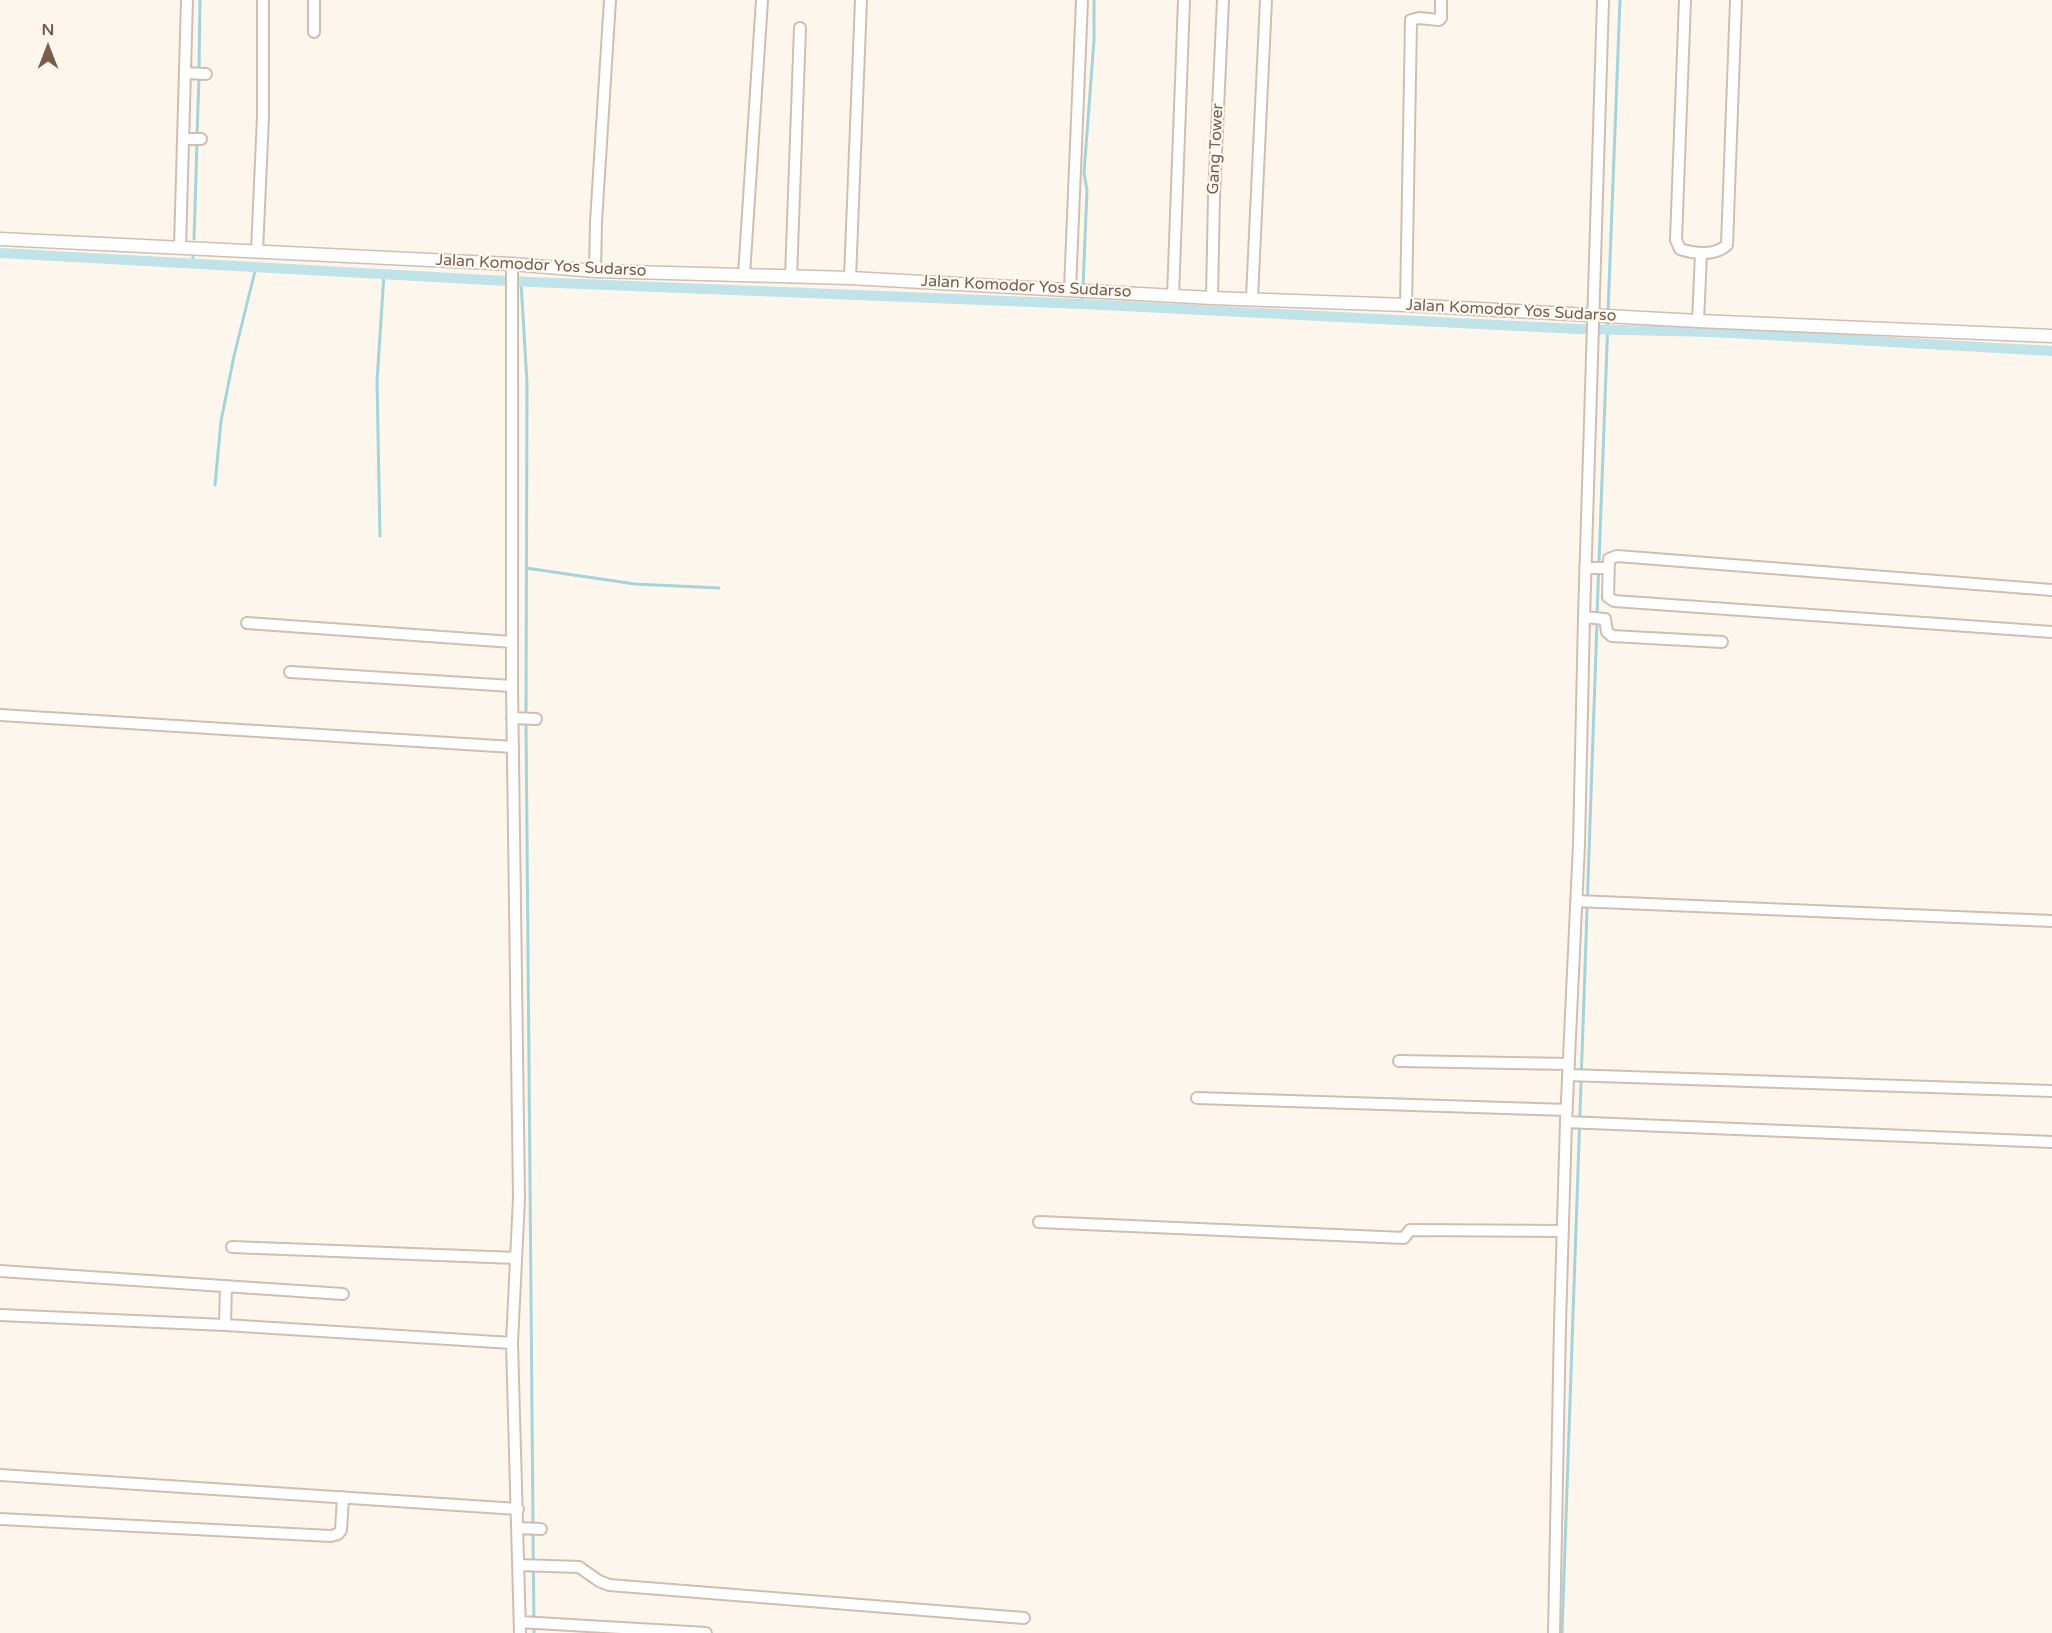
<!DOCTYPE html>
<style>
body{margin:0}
#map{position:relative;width:2052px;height:1633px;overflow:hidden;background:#fdf6ec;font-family:"Varela Round",sans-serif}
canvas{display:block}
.north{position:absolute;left:18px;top:18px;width:60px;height:60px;-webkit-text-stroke:4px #fffaf3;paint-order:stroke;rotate:0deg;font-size:16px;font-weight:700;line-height:24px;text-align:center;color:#7a5c4d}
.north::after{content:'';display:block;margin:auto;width:21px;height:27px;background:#7a5c4d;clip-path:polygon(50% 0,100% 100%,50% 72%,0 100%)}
</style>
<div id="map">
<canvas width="2052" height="1633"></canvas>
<div class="north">N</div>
</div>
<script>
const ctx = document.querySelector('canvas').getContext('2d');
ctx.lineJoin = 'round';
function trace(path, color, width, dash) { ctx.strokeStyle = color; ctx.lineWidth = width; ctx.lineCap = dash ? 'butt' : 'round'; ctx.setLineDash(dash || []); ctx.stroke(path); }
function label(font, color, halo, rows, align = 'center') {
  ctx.font = font + ' "Varela Round",sans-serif'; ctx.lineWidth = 4.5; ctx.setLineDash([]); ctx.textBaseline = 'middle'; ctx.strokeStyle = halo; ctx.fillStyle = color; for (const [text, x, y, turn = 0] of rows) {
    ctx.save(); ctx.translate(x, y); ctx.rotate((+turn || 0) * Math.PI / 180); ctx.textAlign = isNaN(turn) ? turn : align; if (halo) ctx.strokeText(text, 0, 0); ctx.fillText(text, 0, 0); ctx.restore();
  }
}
trace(new Path2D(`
 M 199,70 L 200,0
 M 197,136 L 199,77
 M 194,239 L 197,143
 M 193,264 L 193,256
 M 521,282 L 527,383 L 526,715
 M 1083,287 L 1087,190 L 1084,173 L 1094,40 L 1094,0
 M 1082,304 L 1082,294
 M 1608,312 L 1620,0
 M 215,485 L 221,421 L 234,356 L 256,267
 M 380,536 L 377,381 L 384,274
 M 526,568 L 635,584 L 719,588
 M 1597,615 L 1608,319
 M 526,722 L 533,1525
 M 533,1531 L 534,1633
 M 1562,1633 L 1597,621`), '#a5d3da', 3);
trace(new Path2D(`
 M 0,253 L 507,281 L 1082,304 L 1578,329 L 1712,332 L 2052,351`), '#bfe3e8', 10);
const minor = new Path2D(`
 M 1685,0 L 1676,240 L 1680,249 C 1695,254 1715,256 1727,245 L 1736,0
 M 314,32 L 314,0
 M 185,73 L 206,74
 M 183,139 L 201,139
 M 180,247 L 187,0
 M 257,251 L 263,116 L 263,0
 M 512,264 L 512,686 L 519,1198 L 512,1343 L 520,1633
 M 595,271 L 596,222 L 610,0
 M 744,275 L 762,0
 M 791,277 L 800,28
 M 850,278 L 861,0
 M 1070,289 L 1082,0
 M 1173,296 L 1184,0
 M 1212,298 L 1214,195 L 1223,0
 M 1252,298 L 1266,0
 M 1406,305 L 1411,20 L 1419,18 L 1439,20 L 1441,18 L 1441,0
 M 1698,321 L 1701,254
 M 1585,568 L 1608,568
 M 2052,590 L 1617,556 L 1609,559 L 1608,597 L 1614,601 L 2052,632
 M 1584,617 L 1605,619 L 1607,632 L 1612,636 L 1722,642
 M 247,623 L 512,642
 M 290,672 L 512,686
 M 0,715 L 513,747
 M 512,718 L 536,719
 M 1576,901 L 2052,921
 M 1399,1061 L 1569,1064
 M 1568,1075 L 2052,1091
 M 1197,1098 L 1567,1110
 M 1566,1122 L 2052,1142
 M 1039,1222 L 1404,1238 L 1410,1230 L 1563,1231
 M 232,1247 L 516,1258
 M 0,1271 L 343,1294
 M 0,1315 L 225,1325 L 512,1343
 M 225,1325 L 226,1286
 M 0,1475 L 518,1509
 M 0,1519 L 331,1536 L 338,1534 L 341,1530 L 343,1497
 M 518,1528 L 541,1529
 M 519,1565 L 579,1567 L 599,1581 L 609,1585 L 1024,1618
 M 520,1622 L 706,1633
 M 1554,1633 L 1560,1323 L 1566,1122 L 1579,844 L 1584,617 L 1603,0`);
const tertiary = new Path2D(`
 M 0,239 L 512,264 L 595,271 L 850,278 L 1212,298 L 1406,305 L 1698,321 L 2052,336`);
trace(minor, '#d1beb0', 14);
trace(tertiary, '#d1beb0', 15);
trace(minor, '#fff', 10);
trace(tertiary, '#fff', 12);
label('16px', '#7a5c4d', '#fffaf3', [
 ["Gang Tower",1216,149,-87],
 ["Jalan Komodor Yos Sudarso",541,266,3],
 ["Jalan Komodor Yos Sudarso",1026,287,3],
 ["Jalan Komodor Yos Sudarso",1511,311,3]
]);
</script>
